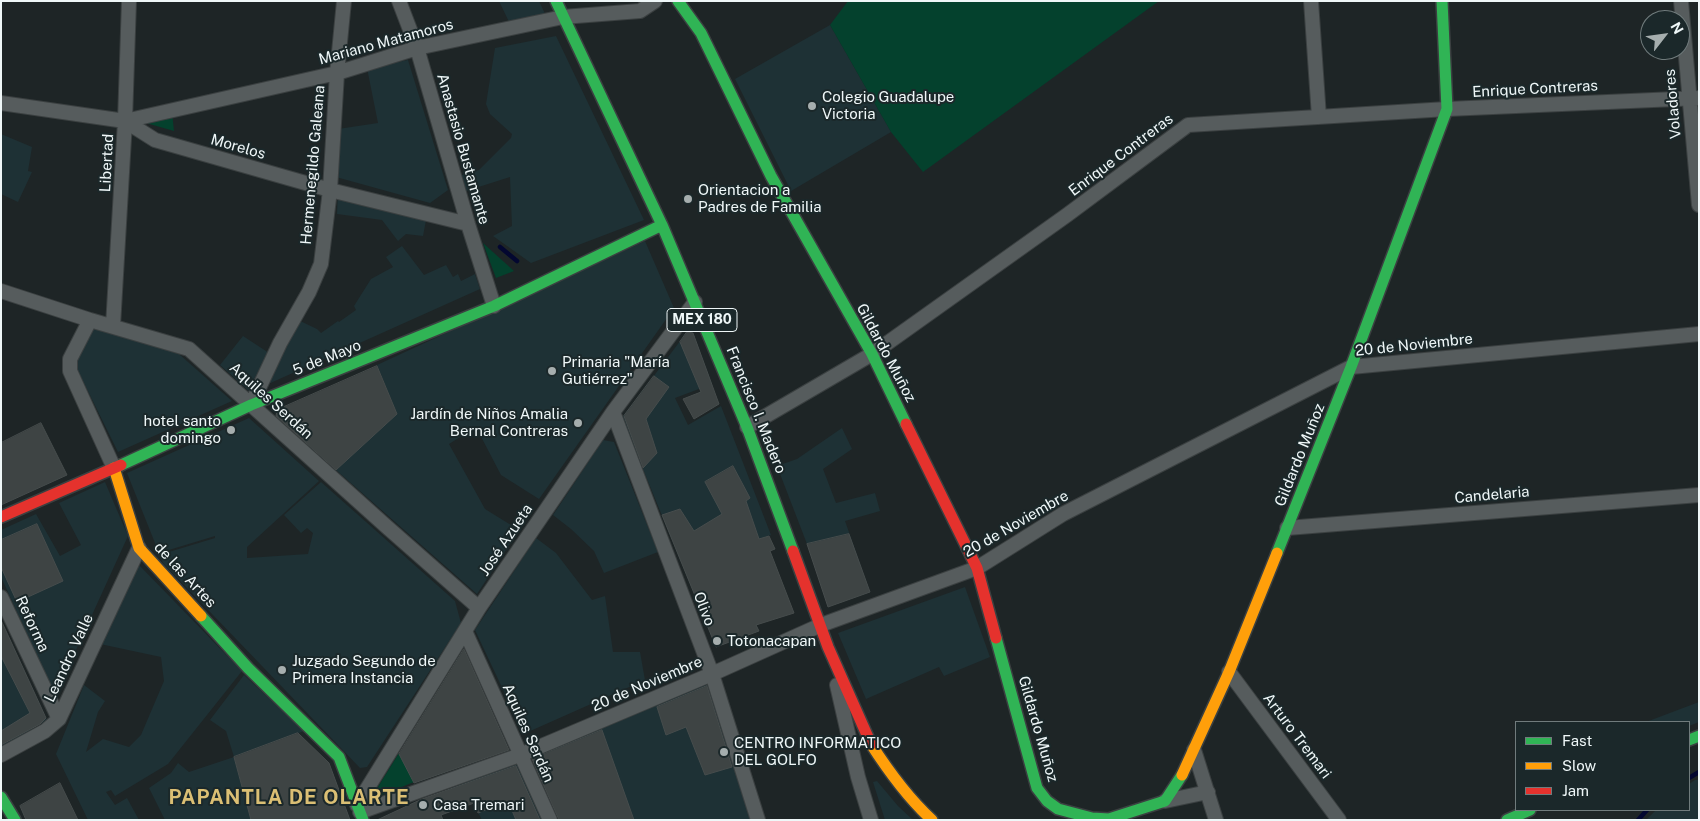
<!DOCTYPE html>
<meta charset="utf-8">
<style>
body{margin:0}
#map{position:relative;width:1700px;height:821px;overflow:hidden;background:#1e2526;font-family:"Public Sans",sans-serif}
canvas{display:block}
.frame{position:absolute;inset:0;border:2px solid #eff7f8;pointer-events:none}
.legend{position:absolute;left:1515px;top:721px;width:175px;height:90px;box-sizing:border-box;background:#1b282a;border:1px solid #707b7c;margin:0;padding:6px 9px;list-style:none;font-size:15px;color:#eff7f8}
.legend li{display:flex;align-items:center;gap:10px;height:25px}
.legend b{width:25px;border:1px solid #707b7c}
.north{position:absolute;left:1640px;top:10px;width:50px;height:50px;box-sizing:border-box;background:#1b282a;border:1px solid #707b7c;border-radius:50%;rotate:60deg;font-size:14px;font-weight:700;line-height:20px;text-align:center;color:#eff7f8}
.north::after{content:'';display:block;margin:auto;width:18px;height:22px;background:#a6aeae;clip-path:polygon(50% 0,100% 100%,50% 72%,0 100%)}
</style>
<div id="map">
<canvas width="1700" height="821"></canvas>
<div class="frame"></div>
<ul class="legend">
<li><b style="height:6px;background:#30b455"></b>Fast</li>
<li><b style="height:6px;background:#ff9f0a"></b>Slow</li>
<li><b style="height:6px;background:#e5322d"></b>Jam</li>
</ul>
<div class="north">N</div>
</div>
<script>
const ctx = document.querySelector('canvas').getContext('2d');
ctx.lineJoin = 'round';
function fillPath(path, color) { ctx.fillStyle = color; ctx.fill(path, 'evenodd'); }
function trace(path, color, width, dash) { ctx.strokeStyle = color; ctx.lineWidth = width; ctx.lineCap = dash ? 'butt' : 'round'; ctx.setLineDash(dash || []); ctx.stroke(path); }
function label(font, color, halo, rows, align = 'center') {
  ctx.font = font + ' "Public Sans",sans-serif'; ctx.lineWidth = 4; ctx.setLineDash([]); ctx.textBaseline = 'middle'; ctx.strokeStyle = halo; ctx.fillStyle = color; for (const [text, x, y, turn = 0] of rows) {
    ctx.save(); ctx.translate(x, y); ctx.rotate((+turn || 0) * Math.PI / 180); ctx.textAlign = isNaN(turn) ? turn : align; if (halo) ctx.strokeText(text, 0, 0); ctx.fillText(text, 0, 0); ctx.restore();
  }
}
fillPath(new Path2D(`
 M 499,1 L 539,1 L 546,16 L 510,24 Z
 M 830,25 L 891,132 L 791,191 L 735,79 Z
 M 556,36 L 644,220 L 531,263 L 493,236 L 512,226 L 510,177 L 466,191 L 462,175 L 479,170 L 511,138 L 512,134 L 490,114 L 486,104 L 495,48 Z
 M 408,60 L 448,190 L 430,203 L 336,177 L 338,129 L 378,123 L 367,68 Z
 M 1,134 L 32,147 L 28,171 L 32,172 L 18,202 L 1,194 Z
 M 338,192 L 427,215 L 423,236 L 406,234 L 398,241 L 382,220 L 337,214 Z
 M 645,241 L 674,308 L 539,499 L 501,475 L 476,427 L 449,444 L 485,509 L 519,530 L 477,594 L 336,470 L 397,414 L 377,365 Z
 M 402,246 L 424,275 L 446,265 L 453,277 L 458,274 L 461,281 L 475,274 L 480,289 L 266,385 L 298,320 L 317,329 L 321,333 L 338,321 L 339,322 L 356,310 L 354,306 L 371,279 L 393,267 L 386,257 Z
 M 94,328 L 179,354 L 232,401 L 118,452 L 75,365 Z
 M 687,332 L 693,333 L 712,384 L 675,398 L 688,425 L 721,406 L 771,535 L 714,557 L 739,589 L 759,631 L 719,646 L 715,645 L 622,418 Z
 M 243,336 L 269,353 L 249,391 L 220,365 Z
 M 249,418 L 319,481 L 247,547 L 247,558 L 308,554 L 313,533 L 307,528 L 301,533 L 284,515 L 321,482 L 455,601 L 461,623 L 367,767 L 360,768 L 163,563 L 159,555 L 215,538 L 215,536 L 159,553 L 127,473 Z
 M 842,428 L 852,449 L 823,469 L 836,503 L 875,493 L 880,511 L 845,521 L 870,592 L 828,607 L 807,544 L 777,466 L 797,459 Z
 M 603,440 L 614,442 L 658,552 L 604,573 L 594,551 L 571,529 L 553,515 Z
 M 105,482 L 128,536 L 56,694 L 54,693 L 1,577 L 1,530 L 36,514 L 60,556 L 81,545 L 59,503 Z
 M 536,538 L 556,553 L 592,600 L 605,596 L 613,652 L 640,652 L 645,680 L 528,732 L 522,730 L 475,630 Z
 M 140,566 L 242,671 L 168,764 L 115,796 L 111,790 L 106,792 L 115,805 L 127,798 L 139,820 L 88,820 L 56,754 L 84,685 L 105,701 L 98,712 L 86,752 L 103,739 L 129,747 L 141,735 L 164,681 L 161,657 L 100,644 L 132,567 Z
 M 965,587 L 990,657 L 944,676 L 939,667 L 866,699 L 838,633 Z
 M 1,620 L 47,720 L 1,748 Z
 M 244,675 L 304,731 L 234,757 L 251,820 L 165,820 L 149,788 L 171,773 L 178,763 L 189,772 L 234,757 L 226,731 L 210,720 Z
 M 708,684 L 751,820 L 562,820 L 533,757 L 534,751 Z
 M 1699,702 L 1699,722 L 1689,726 L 1689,722 L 1646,722 Z
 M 516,761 L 545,820 L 482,820 L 473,803 L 441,815 L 443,820 L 377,820 Z
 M 1695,780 L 1699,780 L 1699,820 L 1646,820 L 1656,810 L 1689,810 L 1689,784 Z
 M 877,781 L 898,806 L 913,820 L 885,820 L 873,782 Z`), '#1e3135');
fillPath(new Path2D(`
 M 848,1 L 1159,1 L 923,172 L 891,132 L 830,25 Z
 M 172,112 L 174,131 L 146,123 Z
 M 483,243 L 514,271 L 496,278 Z
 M 399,753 L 414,782 L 379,796 L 376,790 Z`), '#04412d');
trace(new Path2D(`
 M 500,247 L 517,261
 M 1689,778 L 1699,772
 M 1638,820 L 1647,810`), '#030730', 4.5);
const building = new Path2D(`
 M 687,332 L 693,333 L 719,404 L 694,419 L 683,399 L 701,392 L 680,342 Z
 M 377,366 L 397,414 L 336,470 L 276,416 L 277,410 Z
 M 654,376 L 669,387 L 646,419 L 657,453 L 643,468 L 624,416 Z
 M 41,423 L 67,475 L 1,505 L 1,443 Z
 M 733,466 L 750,498 L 746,501 L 759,539 L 769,536 L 775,549 L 770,551 L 794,613 L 756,625 L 759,631 L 716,647 L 662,515 L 680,509 L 694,531 L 722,514 L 705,482 Z
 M 37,524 L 63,581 L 17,602 L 1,567 L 1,540 Z
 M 849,534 L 870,592 L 828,607 L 807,544 Z
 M 1,620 L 46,718 L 40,724 L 1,745 L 1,731 L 30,713 L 1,656 Z
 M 464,649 L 509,750 L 414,783 L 399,754 Z
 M 707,686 L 732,767 L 705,775 L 686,727 L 666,735 L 657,707 Z
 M 602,730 L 634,820 L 559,820 L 532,759 Z
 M 298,733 L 329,763 L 350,820 L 251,820 L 234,757 Z
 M 516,766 L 540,820 L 516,820 L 508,801 L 478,813 L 474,803 L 441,815 L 443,820 L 377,820 L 422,799 Z
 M 60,783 L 78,820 L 26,820 L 20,806 Z`);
fillPath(building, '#3e4444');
trace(building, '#464c4c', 1);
const street = new Path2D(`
 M 399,1 L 417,48 L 468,224 L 494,306
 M 1311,1 L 1319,117
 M 1681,1 L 1699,205
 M 1,103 L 125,121 L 155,140 L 330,190 L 468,224
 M 125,121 L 337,73 L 417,48 L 563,17 L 640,11 L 655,1
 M 1,291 L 90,320 L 189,349 L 387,527 L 479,608
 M 90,320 L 70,359 L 70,371 L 114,468
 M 113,326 L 125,121 L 129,1
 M 251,405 L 280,343 L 309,292 L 321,264 L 330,190 L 337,73 L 344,1
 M 613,412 L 712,674 L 758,820
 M 747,427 L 872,354 L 1067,215 L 1188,125 L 1447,109 L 1699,98
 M 1287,528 L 1699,495
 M 1,597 L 59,719
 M 465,631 L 550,820
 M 1229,672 L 1339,820
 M 837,685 L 858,777 L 871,820
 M 1194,750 L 1216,820
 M 1,755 L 45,731 L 59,719 L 139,548
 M 1165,801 L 1208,792
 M 357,805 L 479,608 L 613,412 L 695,302
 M 360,812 L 520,755 L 712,674 L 821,625 L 977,568 L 1063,514 L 1351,367 L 1699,334`);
const fast = new Path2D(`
 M 556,1 L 662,225 L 747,427 L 793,551
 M 678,1 L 701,33 L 771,176 L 872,354 L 906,424
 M 121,465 L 251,405 L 494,306 L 662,225
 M 1277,553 L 1351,367 L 1447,109 L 1442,1
 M 201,616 L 248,668 L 339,757 L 363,820
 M 996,638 L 1037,788 L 1047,801 L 1058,809 L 1092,818 L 1109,819 L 1165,801 L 1182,775
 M 1689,740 L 1699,736
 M 1,797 L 15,820
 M 1507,820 L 1530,810`);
const slow = new Path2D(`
 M 114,468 L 139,548 L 201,616
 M 871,744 C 889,772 908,798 932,820
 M 1182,775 L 1229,672 L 1277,553`);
const jam = new Path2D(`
 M 906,424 L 977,568 L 996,638
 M 1,517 L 121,465
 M 793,551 L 828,647 L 871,744`);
trace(street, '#3b4041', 16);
trace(fast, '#3b4041', 14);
trace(slow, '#3b4041', 14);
trace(jam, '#3b4041', 14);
trace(street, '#565c5d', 14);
trace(fast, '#30b455', 11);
trace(slow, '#ff9f0a', 11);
trace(jam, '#e5322d', 11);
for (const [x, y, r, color] of [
 [812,106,5,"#a6aeae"],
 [688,199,5,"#a6aeae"],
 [552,371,5,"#a6aeae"],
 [578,423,5,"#a6aeae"],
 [231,430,5,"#a6aeae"],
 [717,641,5,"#a6aeae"],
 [282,670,5,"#a6aeae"],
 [724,752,5,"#a6aeae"],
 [423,805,5,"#a6aeae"]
]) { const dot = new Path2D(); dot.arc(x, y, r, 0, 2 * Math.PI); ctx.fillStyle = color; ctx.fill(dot); trace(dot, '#1b282a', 2); }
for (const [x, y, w] of [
 [702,320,70]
]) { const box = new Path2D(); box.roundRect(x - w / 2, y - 11.5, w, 23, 4); ctx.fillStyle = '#1b282a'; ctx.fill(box); trace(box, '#eff7f8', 1); }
label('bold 14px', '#eff7f8', null, [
 ["MEX 180",702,320]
]);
label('15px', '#eff7f8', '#1b282a', [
 ["Mariano Matamoros",386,42,-15],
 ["Enrique Contreras",1535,89,-3],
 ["Voladores",1673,104,-95],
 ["Morelos",238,147,16],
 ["Anastasio Bustamante",463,149,74],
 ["Enrique Contreras",1121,155,-37],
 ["Libertad",107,163,-87],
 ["Hermenegildo Galeana",313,165,-85],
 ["20 de Noviembre",1414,345,-6],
 ["Gildardo Muñoz",886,353,62],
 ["5 de Mayo",327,358,-22],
 ["Aquiles Serdán",271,401,42],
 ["Francisco I. Madero",756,410,68],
 ["Gildardo Muñoz",1300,455,-68],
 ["Candelaria",1492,495,-5],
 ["20 de Noviembre",1016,524,-30],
 ["José Azueta",506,540,-56],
 ["de las Artes",185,575,47],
 ["Olivo",704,609,69],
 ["Reforma",32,624,65],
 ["Leandro Valle",69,658,-65],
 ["20 de Noviembre",647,684,-23],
 ["Gildardo Muñoz",1038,729,74],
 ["Aquiles Serdán",528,733,66],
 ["Arturo Tremari",1297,736,53]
]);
label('15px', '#eff7f8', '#1b282a', [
 ["Colegio Guadalupe",822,97],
 ["Victoria",822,114],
 ["Orientacion a",698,190],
 ["Padres de Familia",698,207],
 ["Primaria \"María",562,362],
 ["Gutiérrez\"",562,379],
 ["Jardín de Niños Amalia",568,414,"right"],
 ["Bernal Contreras",568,431,"right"],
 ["hotel santo",221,421,"right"],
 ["domingo",221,438,"right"],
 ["Totonacapan",727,641],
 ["Juzgado Segundo de",292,661],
 ["Primera Instancia",292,678],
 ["CENTRO INFORMATICO",734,743],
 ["DEL GOLFO",734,760],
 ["Casa Tremari",433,805]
], 'left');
ctx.letterSpacing = '1px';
label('bold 20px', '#dbbf74', '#1b282a', [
 ["PAPANTLA DE OLARTE",289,798]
]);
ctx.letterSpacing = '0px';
</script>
